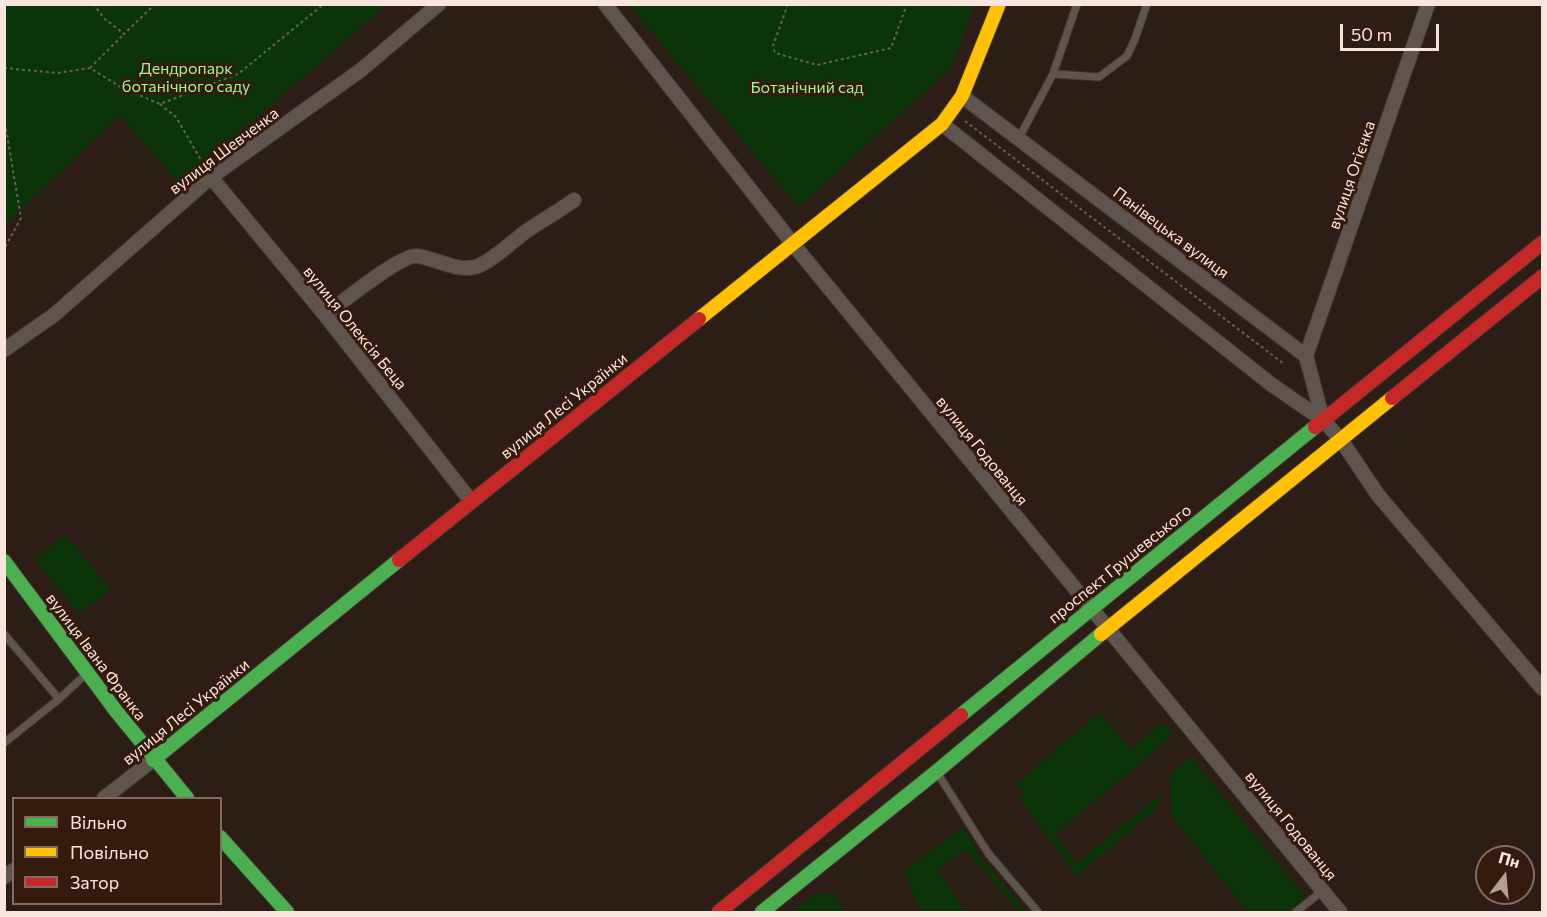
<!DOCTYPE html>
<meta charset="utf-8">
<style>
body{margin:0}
#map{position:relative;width:1547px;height:917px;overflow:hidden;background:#2c1e17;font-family:Commissioner,sans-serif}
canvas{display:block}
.frame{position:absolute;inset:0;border:6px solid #f8e5dd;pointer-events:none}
.legend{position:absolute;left:12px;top:797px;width:210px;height:108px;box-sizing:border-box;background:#351a0e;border:2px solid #836b61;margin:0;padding:8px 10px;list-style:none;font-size:18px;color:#f8e5dd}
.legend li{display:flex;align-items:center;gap:12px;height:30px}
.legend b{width:30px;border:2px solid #836b61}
.north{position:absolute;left:1475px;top:845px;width:60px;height:60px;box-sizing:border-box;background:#351a0e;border:2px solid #836b61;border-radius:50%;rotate:16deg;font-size:16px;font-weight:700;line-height:24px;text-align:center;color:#f8e5dd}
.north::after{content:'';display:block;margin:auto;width:21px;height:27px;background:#b19f98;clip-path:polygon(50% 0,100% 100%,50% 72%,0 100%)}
.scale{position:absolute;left:1340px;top:24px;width:99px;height:27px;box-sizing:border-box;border:3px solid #f8e5dd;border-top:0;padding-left:8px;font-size:18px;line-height:21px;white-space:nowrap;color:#f8e5dd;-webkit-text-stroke:4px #351a0e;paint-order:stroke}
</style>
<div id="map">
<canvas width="1547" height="917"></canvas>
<div class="frame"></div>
<ul class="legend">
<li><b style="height:8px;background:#4caf50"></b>Вільно</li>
<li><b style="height:8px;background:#ffc107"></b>Повільно</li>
<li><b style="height:8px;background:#c62828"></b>Затор</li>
</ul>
<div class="north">Пн</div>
<div class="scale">50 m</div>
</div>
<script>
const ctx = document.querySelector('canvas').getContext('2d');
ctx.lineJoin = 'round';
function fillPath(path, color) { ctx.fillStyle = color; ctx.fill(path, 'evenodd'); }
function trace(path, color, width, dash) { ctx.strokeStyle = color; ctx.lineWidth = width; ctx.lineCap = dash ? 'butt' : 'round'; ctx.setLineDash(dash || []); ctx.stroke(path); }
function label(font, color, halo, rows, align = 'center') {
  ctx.font = font + ' Commissioner,sans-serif'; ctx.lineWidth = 6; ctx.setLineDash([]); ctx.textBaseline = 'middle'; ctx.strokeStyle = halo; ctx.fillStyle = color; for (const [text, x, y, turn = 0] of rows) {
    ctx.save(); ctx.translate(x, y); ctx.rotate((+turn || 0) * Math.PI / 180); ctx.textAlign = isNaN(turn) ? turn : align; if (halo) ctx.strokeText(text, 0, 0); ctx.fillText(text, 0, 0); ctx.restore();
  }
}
fillPath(new Path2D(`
 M 5,4 L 387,4 L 387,5 L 179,184 L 120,115 L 5,225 Z
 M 629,5 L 974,5 L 952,67 L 799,207 Z
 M 65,535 L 111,589 L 79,614 L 35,559 Z
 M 1100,712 L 1130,749 L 1163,722 L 1173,735 L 1055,835 L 1077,863 L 1161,794 L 1160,803 L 1156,809 L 1077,876 L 1019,798 L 1024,794 L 1016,784 Z
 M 1191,757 L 1306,898 L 1289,912 L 1248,912 L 1172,816 L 1170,774 Z
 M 963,827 L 980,857 L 1027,912 L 1020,912 L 966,850 L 938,869 L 965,912 L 921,912 L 904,871 Z
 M 816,893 L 836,894 L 844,912 L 793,912 Z`), '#0b3509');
const lane = new Path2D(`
 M 1053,74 L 1077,4
 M 1019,138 L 1053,74 L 1099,77 L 1127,56 L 1135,39 L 1147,4
 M 4,634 L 59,699
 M 4,743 L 59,699 L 85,675
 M 938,774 L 988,853 L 1038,912
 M 1296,912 L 1322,891`);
const street = new Path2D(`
 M 605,4 L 793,244 L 1340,912
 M 962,96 L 1306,356 L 1323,420
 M 942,124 L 1272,385 L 1323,420 L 1341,440 L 1378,495 L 1542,688
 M 211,177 L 325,315 L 471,501
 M 325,315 C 341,303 401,254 417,256 C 435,258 456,272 475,267 C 489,264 515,239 528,230 C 543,220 559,211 574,200
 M 4,350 L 54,315 L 211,177 L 361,70 L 439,4
 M 1306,356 L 1428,4
 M 104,798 L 153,760
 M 4,877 L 14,870`);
const fast = new Path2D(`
 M 4,561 L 116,711 L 187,798
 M 961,715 L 1315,427
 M 153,760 L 399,560
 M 220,837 L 287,912
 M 762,912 L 936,772 L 1101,634`);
const slow = new Path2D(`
 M 699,319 L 942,124 L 962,96 L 999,4
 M 1101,634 L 1392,398`);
const jam = new Path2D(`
 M 1392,398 L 1542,277
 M 1315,427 L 1542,243
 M 399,560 L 699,319
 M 719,912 L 961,715`);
trace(lane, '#453934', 9);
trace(street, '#453934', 16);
trace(fast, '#453934', 16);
trace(slow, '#453934', 16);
trace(jam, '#453934', 16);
trace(new Path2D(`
 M 93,4 L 105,19 L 124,34 L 155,4
 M 788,4 L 773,46 L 775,53 L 817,65 L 891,48 L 907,4
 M 4,68 L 58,73 L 90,68 L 122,88 L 160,104 L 238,74 L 324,4
 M 90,68 L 124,34
 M 160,104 L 176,117 L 205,167
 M 4,117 L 21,218 L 4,249
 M 965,121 L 1284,364`), '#695f59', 2, [3, 3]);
trace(lane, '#60544f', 7);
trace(street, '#60544f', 14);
trace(fast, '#4caf50', 14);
trace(slow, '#ffc107', 14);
trace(jam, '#c62828', 14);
label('16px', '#9af896', '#351a0e', [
 ["Дендропарк",186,69],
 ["ботанічного саду",186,87],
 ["Ботанічний сад",807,88]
]);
label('16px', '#f8e5dd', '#351a0e', [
 ["вулиця Шевченка",224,151,-37],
 ["вулиця Огієнка",1352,175,-71],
 ["Панівецька вулиця",1171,233,37],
 ["вулиця Олексія Беца",355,328,51],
 ["вулиця Лесі Українки",564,406,-39],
 ["вулиця Годованця",982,451,51],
 ["проспект Грушевського",1120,564,-39],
 ["вулиця Івана Франка",96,657,53],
 ["вулиця Лесі Українки",186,712,-39],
 ["вулиця Годованця",1291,826,51]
]);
</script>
